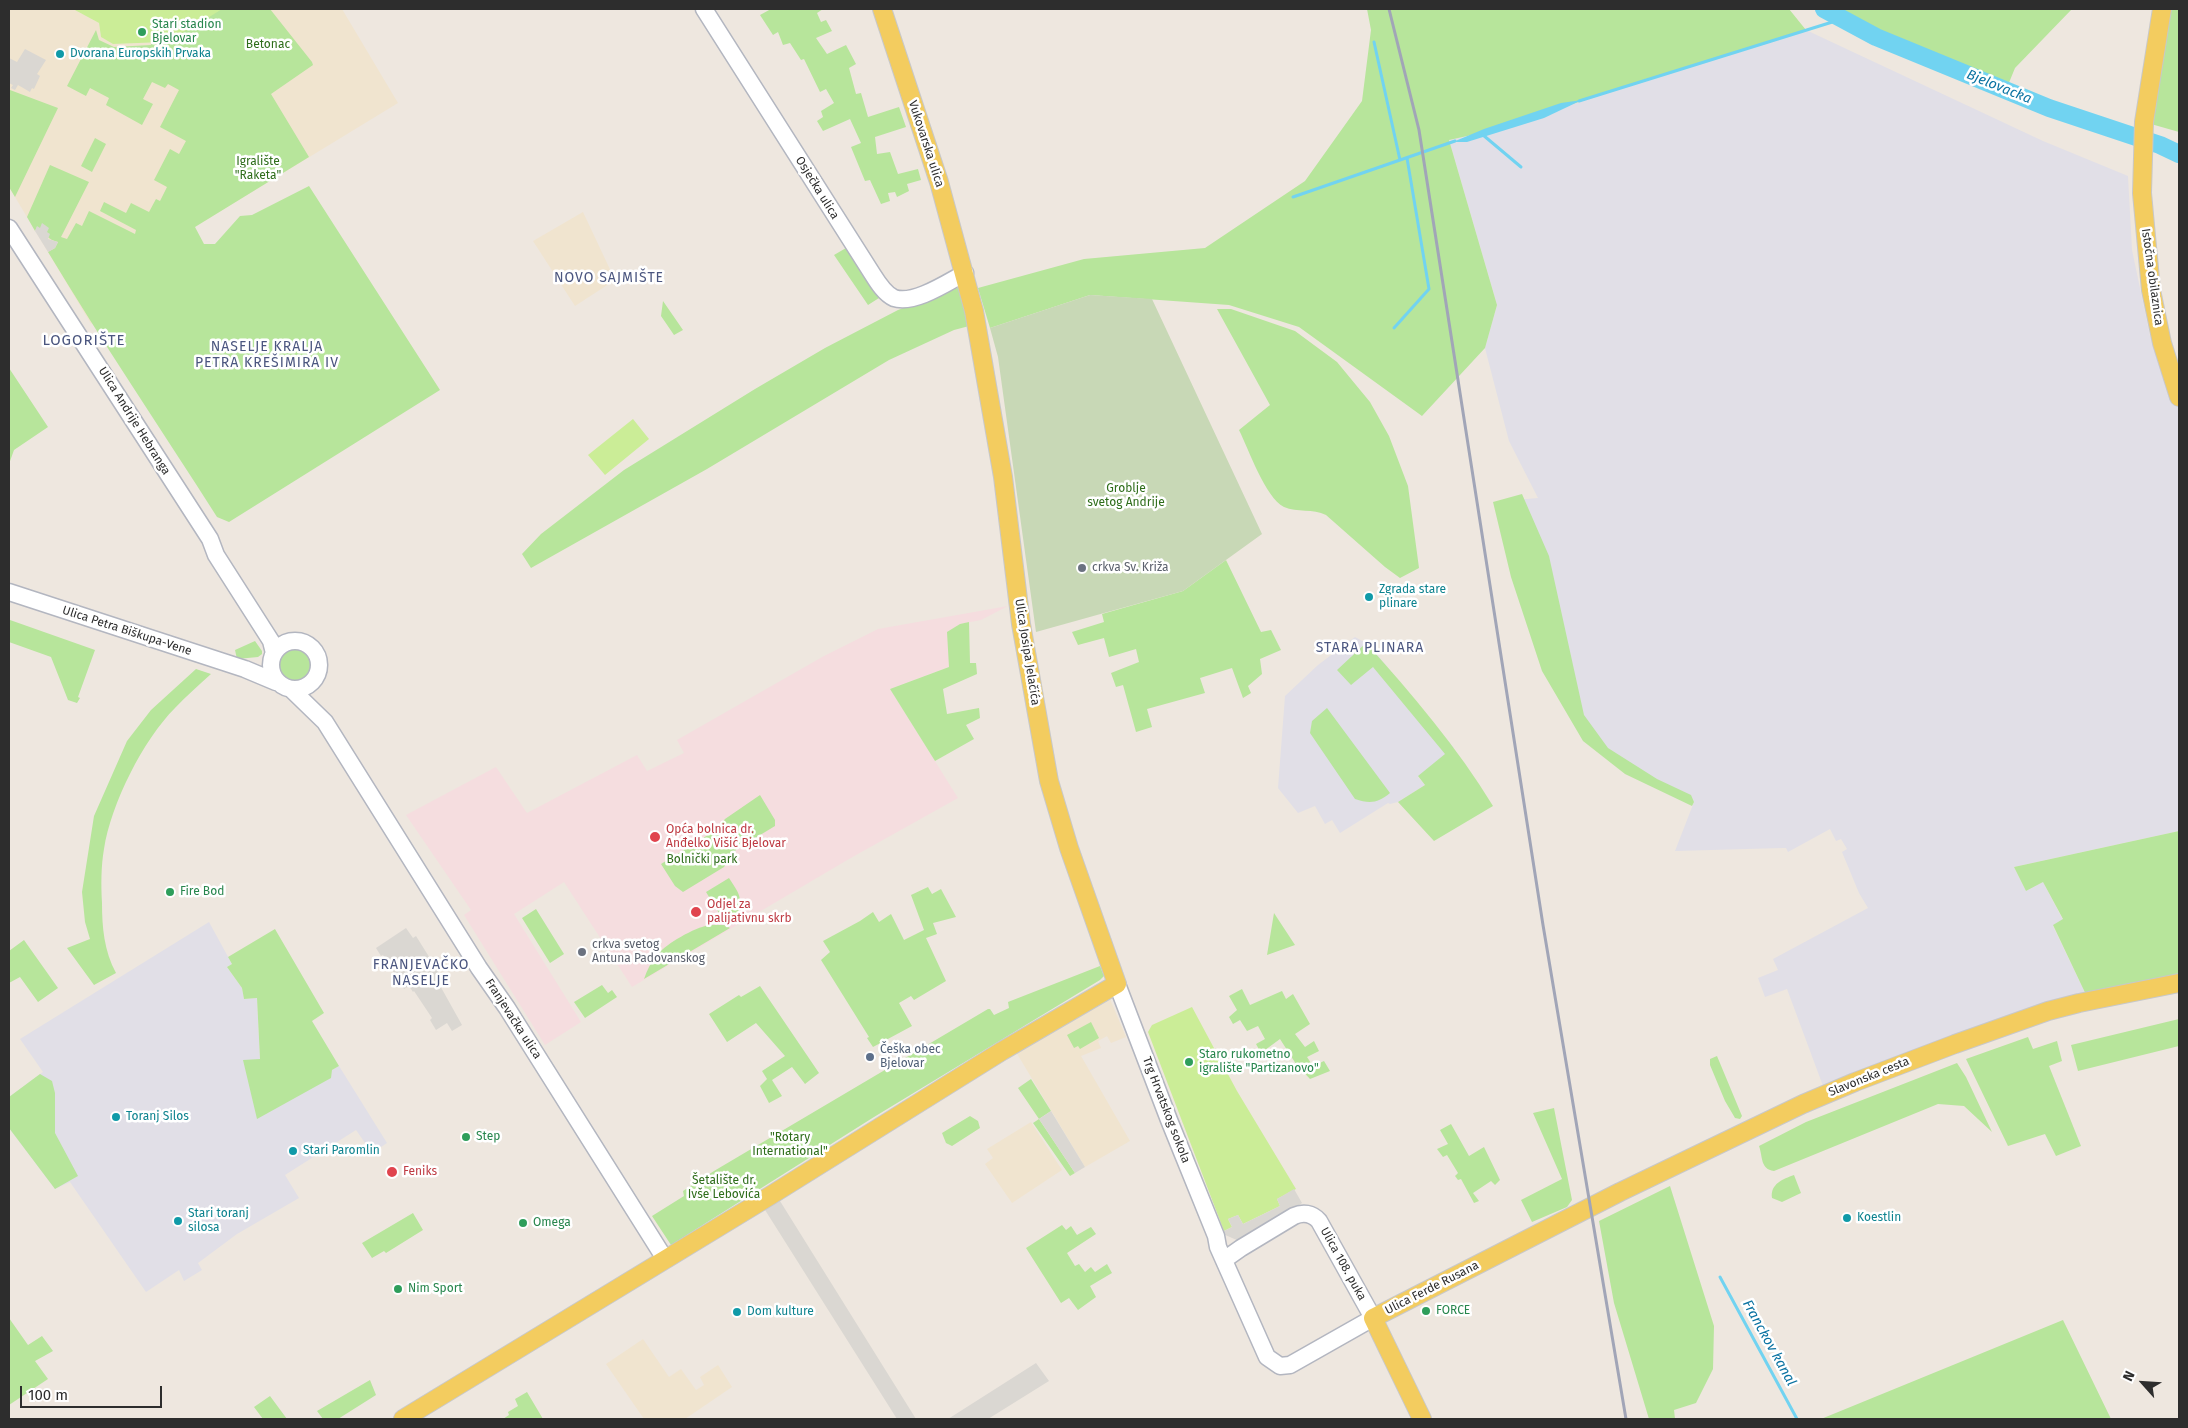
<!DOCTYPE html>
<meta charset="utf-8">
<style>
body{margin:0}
#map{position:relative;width:2188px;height:1428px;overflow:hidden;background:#eee7df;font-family:"Fira Sans",sans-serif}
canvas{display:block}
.frame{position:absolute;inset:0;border:10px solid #2d2d2d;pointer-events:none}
.north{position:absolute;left:2118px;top:1358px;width:50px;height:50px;-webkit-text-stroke:4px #fff;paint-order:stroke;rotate:296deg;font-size:14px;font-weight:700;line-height:20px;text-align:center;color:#2d2d2d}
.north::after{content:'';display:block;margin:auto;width:18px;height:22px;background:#2d2d2d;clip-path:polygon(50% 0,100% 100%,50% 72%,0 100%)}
.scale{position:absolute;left:20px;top:1386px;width:142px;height:22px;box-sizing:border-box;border:2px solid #2d2d2d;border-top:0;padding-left:6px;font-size:15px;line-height:18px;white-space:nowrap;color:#2d2d2d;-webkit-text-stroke:4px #fff;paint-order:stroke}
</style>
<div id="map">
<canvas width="2188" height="1428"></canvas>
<div class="frame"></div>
<div class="north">N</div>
<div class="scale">100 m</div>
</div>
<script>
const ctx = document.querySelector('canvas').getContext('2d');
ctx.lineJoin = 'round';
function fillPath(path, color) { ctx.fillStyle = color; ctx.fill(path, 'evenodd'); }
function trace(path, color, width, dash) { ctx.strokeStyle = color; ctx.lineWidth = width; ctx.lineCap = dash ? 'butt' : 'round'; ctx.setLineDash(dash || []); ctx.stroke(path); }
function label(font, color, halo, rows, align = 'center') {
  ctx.font = font + ' "Fira Sans",sans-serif'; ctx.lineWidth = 5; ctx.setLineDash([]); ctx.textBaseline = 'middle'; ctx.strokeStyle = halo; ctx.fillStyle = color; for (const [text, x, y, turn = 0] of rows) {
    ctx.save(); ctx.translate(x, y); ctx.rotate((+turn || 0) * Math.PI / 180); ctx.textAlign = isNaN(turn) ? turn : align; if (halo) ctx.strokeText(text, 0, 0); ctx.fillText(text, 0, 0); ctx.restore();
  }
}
fillPath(new Path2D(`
 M 1806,30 L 2043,141 L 2128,176 L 2132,250 L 2150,336 L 2179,404 L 2179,831 L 2014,867 L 2026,891 L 2043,882 L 2063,920 L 2053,926 L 2089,1001 L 1826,1094 L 1787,989 L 1765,997 L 1758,978 L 1778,970 L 1773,959 L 1868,908 L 1859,893 L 1842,852 L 1847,849 L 1841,839 L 1836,841 L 1830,829 L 1788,852 L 1786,848 L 1783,848 L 1675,851 L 1694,802 L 1632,773 L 1568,710 L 1515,500 L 1538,498 L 1509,441 L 1485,348 L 1497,305 L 1449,140 L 1481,133 Z
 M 1355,637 L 1366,643 L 1380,658 L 1454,748 L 1418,777 L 1425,785 L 1398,802 L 1390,804 L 1388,803 L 1340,833 L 1332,820 L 1325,824 L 1315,806 L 1298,813 L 1278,788 L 1285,696 L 1318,665 Z
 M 209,922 L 232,964 L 227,967 L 242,988 L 244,999 L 257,998 L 260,1060 L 243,1061 L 332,1070 L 339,1066 L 387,1143 L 372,1153 L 356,1130 L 285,1175 L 299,1198 L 237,1234 L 198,1263 L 202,1270 L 184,1281 L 179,1270 L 146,1292 L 70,1182 L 55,1189 L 9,1128 L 9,1097 L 43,1072 L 20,1039 Z`), '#e1dfe7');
fillPath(new Path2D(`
 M 9,9 L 73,9 L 99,23 L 101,37 L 113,44 L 164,42 L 222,9 L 342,9 L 398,103 L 188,231 L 91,324 L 9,187 Z
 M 583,212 L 615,280 L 575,306 L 533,241 Z
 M 1110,999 L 1126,1037 L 1111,1043 L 1107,1036 L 1098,1041 L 1101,1048 L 1081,1056 L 1130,1141 L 1085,1167 L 1016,1052 Z
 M 1031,1122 L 1062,1170 L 1012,1203 L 985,1164 L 993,1158 L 987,1149 Z
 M 643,1339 L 669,1377 L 681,1369 L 696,1390 L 704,1385 L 700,1377 L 718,1365 L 732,1387 L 685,1419 L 644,1419 L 606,1364 Z`), '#f0e4cf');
fillPath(new Path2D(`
 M 1008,606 L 981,620 L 960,624 L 949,667 L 890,689 L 958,798 L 849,859 L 632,987 L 564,882 L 514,914 L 581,1022 L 545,1045 L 464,915 L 471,910 L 406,815 L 496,767 L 527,813 L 637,755 L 647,771 L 684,753 L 677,740 L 824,656 L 878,629 Z`), '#f5dddf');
fillPath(new Path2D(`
 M 221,9 L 270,9 L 312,62 L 313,65 L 271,94 L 309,157 L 195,227 L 204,244 L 215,244 L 240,216 L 252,215 L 309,186 L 440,390 L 229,522 L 217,517 C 161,429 102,342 48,252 L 55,248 L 58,242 C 44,238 47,233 37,227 L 35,231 L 27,217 L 50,165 L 89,182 L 61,237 L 67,239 L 76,223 L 82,226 L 89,211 L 135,234 L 136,230 L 100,211 L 104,202 L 126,213 L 131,203 L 149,212 L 156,199 L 160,201 L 167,187 L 154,180 L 170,149 L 179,154 L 186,141 L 160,127 L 179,90 L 168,84 L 165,88 L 152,82 L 143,99 L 153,104 L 142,125 L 106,105 L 109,98 L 90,88 L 86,96 L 67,86 L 96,30 L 99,40 L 114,47 L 151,45 L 151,42 L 164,42 Z
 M 771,9 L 823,9 L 817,13 L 821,22 L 826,20 L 832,31 L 816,38 L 827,54 L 846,45 L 856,64 L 849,68 L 856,94 L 861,93 L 868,117 L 899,107 L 906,127 L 875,137 L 877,154 L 890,152 L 898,174 L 918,169 L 921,180 L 907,184 L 909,191 L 897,197 L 895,192 L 888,193 L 890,201 L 881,204 L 870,180 L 865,181 L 851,147 L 861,143 L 850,119 L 823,131 L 817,121 L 823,117 L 821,111 L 834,103 L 826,89 L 820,92 L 804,59 L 801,60 L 790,43 L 783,45 L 778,32 L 773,35 L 760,15 Z
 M 1367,9 L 1789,9 L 1806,30 L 1481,133 L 1449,140 L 1497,305 L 1485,348 L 1422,416 L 1299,327 L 1229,305 L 1090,295 L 990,328 L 978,288 L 1084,259 L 1205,248 L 1305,181 L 1362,101 L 1371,30 Z
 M 1825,9 L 2072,9 L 2015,68 L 2006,90 L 1876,37 Z
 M 2162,9 L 2179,9 L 2179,132 L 2144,122 Z
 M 10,90 L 58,108 L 15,197 L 9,187 L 9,93 Z
 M 95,138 L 106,144 L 92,172 L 81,166 Z
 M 846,248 L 879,298 L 868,305 L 834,255 Z
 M 963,286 L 973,325 L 954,330 L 889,360 L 707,469 L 531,568 L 522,554 L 541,534 L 624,470 L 755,389 L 825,348 L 898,310 Z
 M 663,301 L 683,330 L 674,335 L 661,316 Z
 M 1217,309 L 1231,309 L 1295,331 L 1337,362 L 1370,402 L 1389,436 L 1408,486 L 1419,568 L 1400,578 L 1385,567 L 1326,515 C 1313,508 1297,513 1284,507 C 1265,497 1249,450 1239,430 L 1270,405 Z
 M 9,368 L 48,427 L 14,450 L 9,464 Z
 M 1522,494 L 1549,556 L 1584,715 L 1608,748 L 1657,779 L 1691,795 L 1694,802 L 1692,806 L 1625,774 L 1583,741 L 1542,671 L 1511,577 L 1493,502 Z
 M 1226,560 L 1261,632 L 1271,630 L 1281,650 L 1260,659 L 1262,674 L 1248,686 L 1251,693 L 1243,698 L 1232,668 L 1200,678 L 1205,693 L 1147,709 L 1152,727 L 1136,732 L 1123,685 L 1116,687 L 1111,673 L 1139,662 L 1136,649 L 1109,657 L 1104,638 L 1078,645 L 1072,632 L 1104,622 L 1102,614 L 1183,591 Z
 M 10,620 L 95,650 L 78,697 L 80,698 L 77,703 L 68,700 L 51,657 L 9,642 Z
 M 969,622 L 970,663 L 976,663 L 977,674 L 943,689 L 947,714 L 979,708 L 980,718 L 966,725 L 974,739 L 935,761 L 890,689 L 949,667 L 947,632 L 960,624 Z
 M 255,641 L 262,651 L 262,654 L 258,657 L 237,659 L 235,650 Z
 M 1366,643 C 1412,694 1458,748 1493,806 L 1434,841 L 1398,802 L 1425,785 L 1418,776 L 1445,754 L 1373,667 L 1351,685 L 1337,670 Z
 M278 666a17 17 0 1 1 34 0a17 17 0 1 1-34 0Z
 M 196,669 L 211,674 C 199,685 186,696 175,708 C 143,740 111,804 104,849 C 101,866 101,885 102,903 C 102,927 104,951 116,973 L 94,985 L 67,948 L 90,939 L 85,922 L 82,892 L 94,816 L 127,741 L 151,710 Z
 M 1327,708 L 1390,793 C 1378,803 1370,804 1355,799 L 1310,733 L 1312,721 Z
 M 760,795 L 775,820 L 775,826 L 747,843 L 742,841 L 724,867 L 683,892 L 675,886 L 661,864 L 716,830 L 725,819 Z
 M 2179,831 L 2179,983 L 2089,1001 L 2053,925 L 2063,919 L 2043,882 L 2026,891 L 2014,867 Z
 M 729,878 C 740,895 743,897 737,918 L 739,921 L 735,923 L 709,920 L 719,913 L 706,892 Z
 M 928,887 L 932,894 L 941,889 L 956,917 L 933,923 L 937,934 L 926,938 L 946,981 L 914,1000 L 911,996 L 899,1003 L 912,1026 L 873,1047 L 867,1038 L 869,1037 L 821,960 L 830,952 L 823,941 L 860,921 L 873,912 L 879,922 L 891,914 L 904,940 L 924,930 L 911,895 Z
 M 536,909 L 564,954 L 550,963 L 522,918 Z
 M 1274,913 L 1295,945 L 1267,955 Z
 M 709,925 L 724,925 L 730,928 L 644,979 C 647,970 651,962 657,955 C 667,943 694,928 709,925 Z
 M 275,929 L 324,1013 L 312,1021 L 339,1066 L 332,1070 L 331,1078 L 257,1119 L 243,1060 L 260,1059 L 257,998 L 244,999 L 242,988 L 227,967 L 232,964 L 228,957 Z
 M 24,940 L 58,988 L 38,1002 L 20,977 L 9,983 L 9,951 Z
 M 1100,966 L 1104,976 L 1100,980 L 874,1117 L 671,1245 L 652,1216 L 684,1196 L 683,1191 L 714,1171 L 988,1009 L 990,1009 L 994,1015 L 1009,1008 L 1008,1002 Z
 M 602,985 L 608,993 L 612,990 L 617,997 L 585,1018 L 574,1002 Z
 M 760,986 L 819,1073 L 805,1084 L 792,1067 L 772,1080 L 782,1096 L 769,1103 L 760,1086 L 767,1079 L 762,1071 L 785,1056 L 756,1023 L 727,1042 L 709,1014 L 739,995 L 741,997 Z
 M 1242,989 L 1250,1005 L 1282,991 L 1286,999 L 1293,994 L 1310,1024 L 1295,1034 L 1305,1047 L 1314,1041 L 1319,1051 L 1307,1057 L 1313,1066 L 1324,1061 L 1330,1071 L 1310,1079 L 1296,1064 L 1280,1039 L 1261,1053 L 1256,1044 L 1265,1039 L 1258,1026 L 1247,1031 L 1240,1020 L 1233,1024 L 1229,1017 L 1237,1010 L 1229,996 Z
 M 2179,1019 L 2179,1046 L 2078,1071 L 2071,1045 Z
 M 1091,1022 L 1099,1038 L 1080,1049 L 1078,1046 L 1074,1048 L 1067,1035 Z
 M 2028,1037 L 2033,1049 L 2057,1041 L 2062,1061 L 2049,1066 L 2081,1146 L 2056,1156 L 2045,1134 L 2008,1146 L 1966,1059 Z
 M 1717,1056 L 1742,1116 L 1740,1119 L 1735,1118 L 1725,1101 L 1710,1065 L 1710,1059 Z
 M 1957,1063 L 1966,1077 L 1992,1132 L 1964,1106 L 1938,1104 L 1774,1171 C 1760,1169 1763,1157 1759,1146 L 1806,1122 Z
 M 40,1074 L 52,1081 L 55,1093 L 55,1133 L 78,1176 L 55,1189 L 9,1128 L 9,1097 Z
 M 1031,1079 L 1051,1111 L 1039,1119 L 1075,1173 L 1070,1176 L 1033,1123 L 1039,1119 L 1018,1088 Z
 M 1554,1108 L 1572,1200 L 1567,1207 L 1532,1222 L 1521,1200 L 1562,1179 L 1533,1113 Z
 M 970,1116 L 978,1121 L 980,1128 L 952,1146 L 946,1143 L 942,1133 Z
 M 1451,1124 L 1469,1156 L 1484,1147 L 1500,1180 L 1495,1185 L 1491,1181 L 1473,1193 L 1479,1201 L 1474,1203 L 1461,1179 L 1458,1180 L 1455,1176 L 1458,1173 L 1447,1155 L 1443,1157 L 1437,1149 L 1448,1144 L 1440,1130 Z
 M 1794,1175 L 1801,1193 L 1782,1202 L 1772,1198 C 1770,1184 1783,1179 1794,1175 Z
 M 1670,1186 L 1714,1326 L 1713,1369 L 1696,1403 L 1674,1410 L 1675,1419 L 1649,1419 L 1614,1303 L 1599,1221 Z
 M 413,1213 L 423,1230 L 386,1253 L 384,1251 L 372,1258 L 362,1243 Z
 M 1062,1225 L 1066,1230 L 1071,1226 L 1077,1235 L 1091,1227 L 1096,1234 L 1067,1253 L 1075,1266 L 1079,1264 L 1085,1272 L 1091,1267 L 1095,1272 L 1107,1264 L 1112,1273 L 1090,1286 L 1096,1297 L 1078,1310 L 1069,1298 L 1061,1303 L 1026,1248 Z
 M 9,1318 L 28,1345 L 42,1336 L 53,1351 L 35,1361 L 48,1379 L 9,1405 Z
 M 2063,1320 L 2111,1419 L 1821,1419 Z
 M 370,1380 L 376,1395 L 338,1419 L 323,1419 L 317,1411 Z
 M 527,1392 L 543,1419 L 503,1419 L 509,1415 L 508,1412 L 518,1406 L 515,1399 Z
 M 270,1396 L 287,1419 L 263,1419 L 254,1407 Z`), '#b7e59b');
fillPath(new Path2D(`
 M 1090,295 L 1152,299 L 1262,534 L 1183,591 L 1036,632 L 998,357 L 990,328 Z`), '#c8d8b6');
fillPath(new Path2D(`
 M 73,9 L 222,9 L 195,26 L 164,42 L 113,44 L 101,37 L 99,23 Z
 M 633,419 L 649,439 L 605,475 L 588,455 Z
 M 1192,1007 L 1237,1091 L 1296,1189 L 1277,1199 L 1280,1206 L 1243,1224 L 1238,1215 L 1228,1219 L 1232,1227 L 1224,1231 L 1148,1032 L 1152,1025 Z`), '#cbed97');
fillPath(new Path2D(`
 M 25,49 L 46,60 L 37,74 L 40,76 L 34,89 L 32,88 L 30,92 L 18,85 L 15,90 L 11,88 L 13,85 L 9,83 L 9,58 L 17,62 Z
 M 42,223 L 49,228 L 47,232 L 50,234 L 48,239 L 58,242 L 55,248 L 48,252 L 35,231 L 37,226 L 40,228 Z
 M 406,928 L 413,938 L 416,936 L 443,979 L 438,982 L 462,1025 L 452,1031 L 447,1023 L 436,1030 L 430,1020 L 432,1018 L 414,991 L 413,992 L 409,986 L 404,989 L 383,955 L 381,956 L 376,948 Z
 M 1051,1111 L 1085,1167 L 1075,1173 L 1039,1119 Z
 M 1294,1189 L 1302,1203 L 1289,1212 L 1239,1241 L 1223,1234 L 1224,1231 L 1232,1227 L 1228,1219 L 1238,1215 L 1243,1224 L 1280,1206 L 1277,1199 Z
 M 775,1193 L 916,1419 L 897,1419 L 760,1202 Z
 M 1036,1363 L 1049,1381 L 988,1419 L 948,1419 Z`), '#dad7d2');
fillPath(new Path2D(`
 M 1582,100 L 1544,118 L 1467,142 L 1453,142 L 1484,129 L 1561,103 Z`), '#71d3f1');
trace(new Path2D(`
 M 1374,42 L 1400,160
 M 1579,101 L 1842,19
 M 1483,135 L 1521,167
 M 1293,197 L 1455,141
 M 1394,328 L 1429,289 L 1407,158
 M 1720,1277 L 1797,1419`), '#71d3f1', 3);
trace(new Path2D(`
 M 1824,9 L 1876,37 L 2049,108 L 2160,145 L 2179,154`), '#71d3f1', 18);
const secondary = new Path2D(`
 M 704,9 L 873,275 C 878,283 885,294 894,298 C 914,305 948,282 965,273
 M 9,228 L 210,539 L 216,555 L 271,641 L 274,653
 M 9,592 L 245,669 L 276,682
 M271 665a24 24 0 1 1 48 0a24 24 0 1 1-48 0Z
 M 292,690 L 325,722 L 479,968 L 507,1008 L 665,1259
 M 1117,984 L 1169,1120 L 1216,1236 L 1218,1247 L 1267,1357 L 1280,1366 L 1290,1365 L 1373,1318 L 1319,1221 C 1312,1213 1303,1212 1294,1216 L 1241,1248 L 1224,1260`);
const primary = new Path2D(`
 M 2162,9 L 2144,122 L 2142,193 L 2151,290 L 2162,343 L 2179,397
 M 403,1419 L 768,1197 L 1002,1051 L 1117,984 L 1069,848 L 1049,781 L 1021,624 L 1003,477 L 974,311 L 939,182 L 882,9
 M 1422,1419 L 1373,1318 L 1620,1192 L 1803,1104 L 1855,1082 L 1955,1044 L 2048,1011 L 2079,1003 L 2179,983`);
trace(secondary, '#b3b6c0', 19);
trace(primary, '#c8c8c8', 20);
trace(secondary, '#fff', 16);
trace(primary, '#f3cc5f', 18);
trace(new Path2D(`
 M 1389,9 L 1419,130 L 1543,925 L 1626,1419`), '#a1a5b7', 3);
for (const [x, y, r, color] of [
 [142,32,5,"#2e9e5b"],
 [60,54,5,"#0f9aa8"],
 [1082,568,5,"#6b7280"],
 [1369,597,5,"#0f9aa8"],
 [655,837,6,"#e0444e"],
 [170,892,5,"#2e9e5b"],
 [696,912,6,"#e0444e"],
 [582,952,5,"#6b7280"],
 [870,1057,5,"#5c6f8a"],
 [1189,1062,5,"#2e9e5b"],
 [116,1117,5,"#0f9aa8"],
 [466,1137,5,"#2e9e5b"],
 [293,1151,5,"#0f9aa8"],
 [392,1172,6,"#e0444e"],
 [1847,1218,5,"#0f9aa8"],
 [178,1221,5,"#0f9aa8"],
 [523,1223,5,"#2e9e5b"],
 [398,1289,5,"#2e9e5b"],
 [1426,1311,5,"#2e9e5b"],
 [737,1312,5,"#0f9aa8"]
]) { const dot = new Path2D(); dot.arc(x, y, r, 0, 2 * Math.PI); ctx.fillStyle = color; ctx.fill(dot); trace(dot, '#fff', 2); }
label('12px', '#27864d', '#fff', [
 ["Stari stadion",152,25],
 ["Bjelovar",152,39],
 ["Fire Bod",180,892],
 ["Staro rukometno",1199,1055],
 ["igralište \"Partizanovo\"",1199,1069],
 ["Step",476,1137],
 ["Omega",533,1223],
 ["Nim Sport",408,1289],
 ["FORCE",1436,1311]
], 'left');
label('12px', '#2e6d1a', '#fff', [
 ["Betonac",268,45],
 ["Igralište",258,162],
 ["\"Raketa\"",258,176],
 ["Groblje",1126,489],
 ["svetog Andrije",1126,503],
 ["Bolnički park",702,860],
 ["\"Rotary",790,1138],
 ["International\"",790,1152],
 ["Šetalište dr.",724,1181],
 ["Ivše Lebovića",724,1195]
]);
label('12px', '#0d838f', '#fff', [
 ["Dvorana Europskih Prvaka",70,54],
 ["Zgrada stare",1379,590],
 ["plinare",1379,604],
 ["Toranj Silos",126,1117],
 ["Stari Paromlin",303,1151],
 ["Stari toranj",188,1214],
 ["silosa",188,1228],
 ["Koestlin",1857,1218],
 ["Dom kulture",747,1312]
], 'left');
label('12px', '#2d2d2d', '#fff', [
 ["Vukovarska ulica",926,144,72],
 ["Osječka ulica",817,188,58],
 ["Istočna obilaznica",2152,277,82],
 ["Ulica Andrije Hebranga",134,421,58],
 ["Ulica Petra Biškupa-Vene",127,631,18],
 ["Ulica Josipa Jelačića",1027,652,81],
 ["Franjevačka ulica",513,1019,57],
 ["Slavonska cesta",1869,1077,-22],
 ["Trg Hrvatskog sokola",1166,1110,69],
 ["Ulica 108. puka",1343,1264,61],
 ["Ulica Ferde Rusana",1432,1288,-27]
]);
label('12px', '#5b616d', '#fff', [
 ["crkva Sv. Križa",1092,568],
 ["crkva svetog",592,945],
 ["Antuna Padovanskog",592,959]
], 'left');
label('12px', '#be3a42', '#fff', [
 ["Opća bolnica dr.",666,830],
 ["Anđelko Višić Bjelovar",666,844],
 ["Odjel za",707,905],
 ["palijativnu skrb",707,919],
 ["Feniks",403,1172]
], 'left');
label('12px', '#4e5e75', '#fff', [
 ["Češka obec",880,1050],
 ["Bjelovar",880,1064]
], 'left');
label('italic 14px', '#0b73a2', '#fff', [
 ["Bjelovacka",1999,87,22],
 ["Franckov kanal",1769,1343,61]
]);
ctx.letterSpacing = '1px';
label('14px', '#4b567f', '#fff', [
 ["NOVO SAJMIŠTE",609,278],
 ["NASELJE KRALJA",267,347],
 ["PETRA KREŠIMIRA IV",267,363],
 ["STARA PLINARA",1370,648],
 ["FRANJEVAČKO",421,965],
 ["NASELJE",421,981]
]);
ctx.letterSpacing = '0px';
ctx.letterSpacing = '1px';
label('15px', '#4b567f', '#fff', [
 ["LOGORIŠTE",84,341]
]);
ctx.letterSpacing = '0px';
</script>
